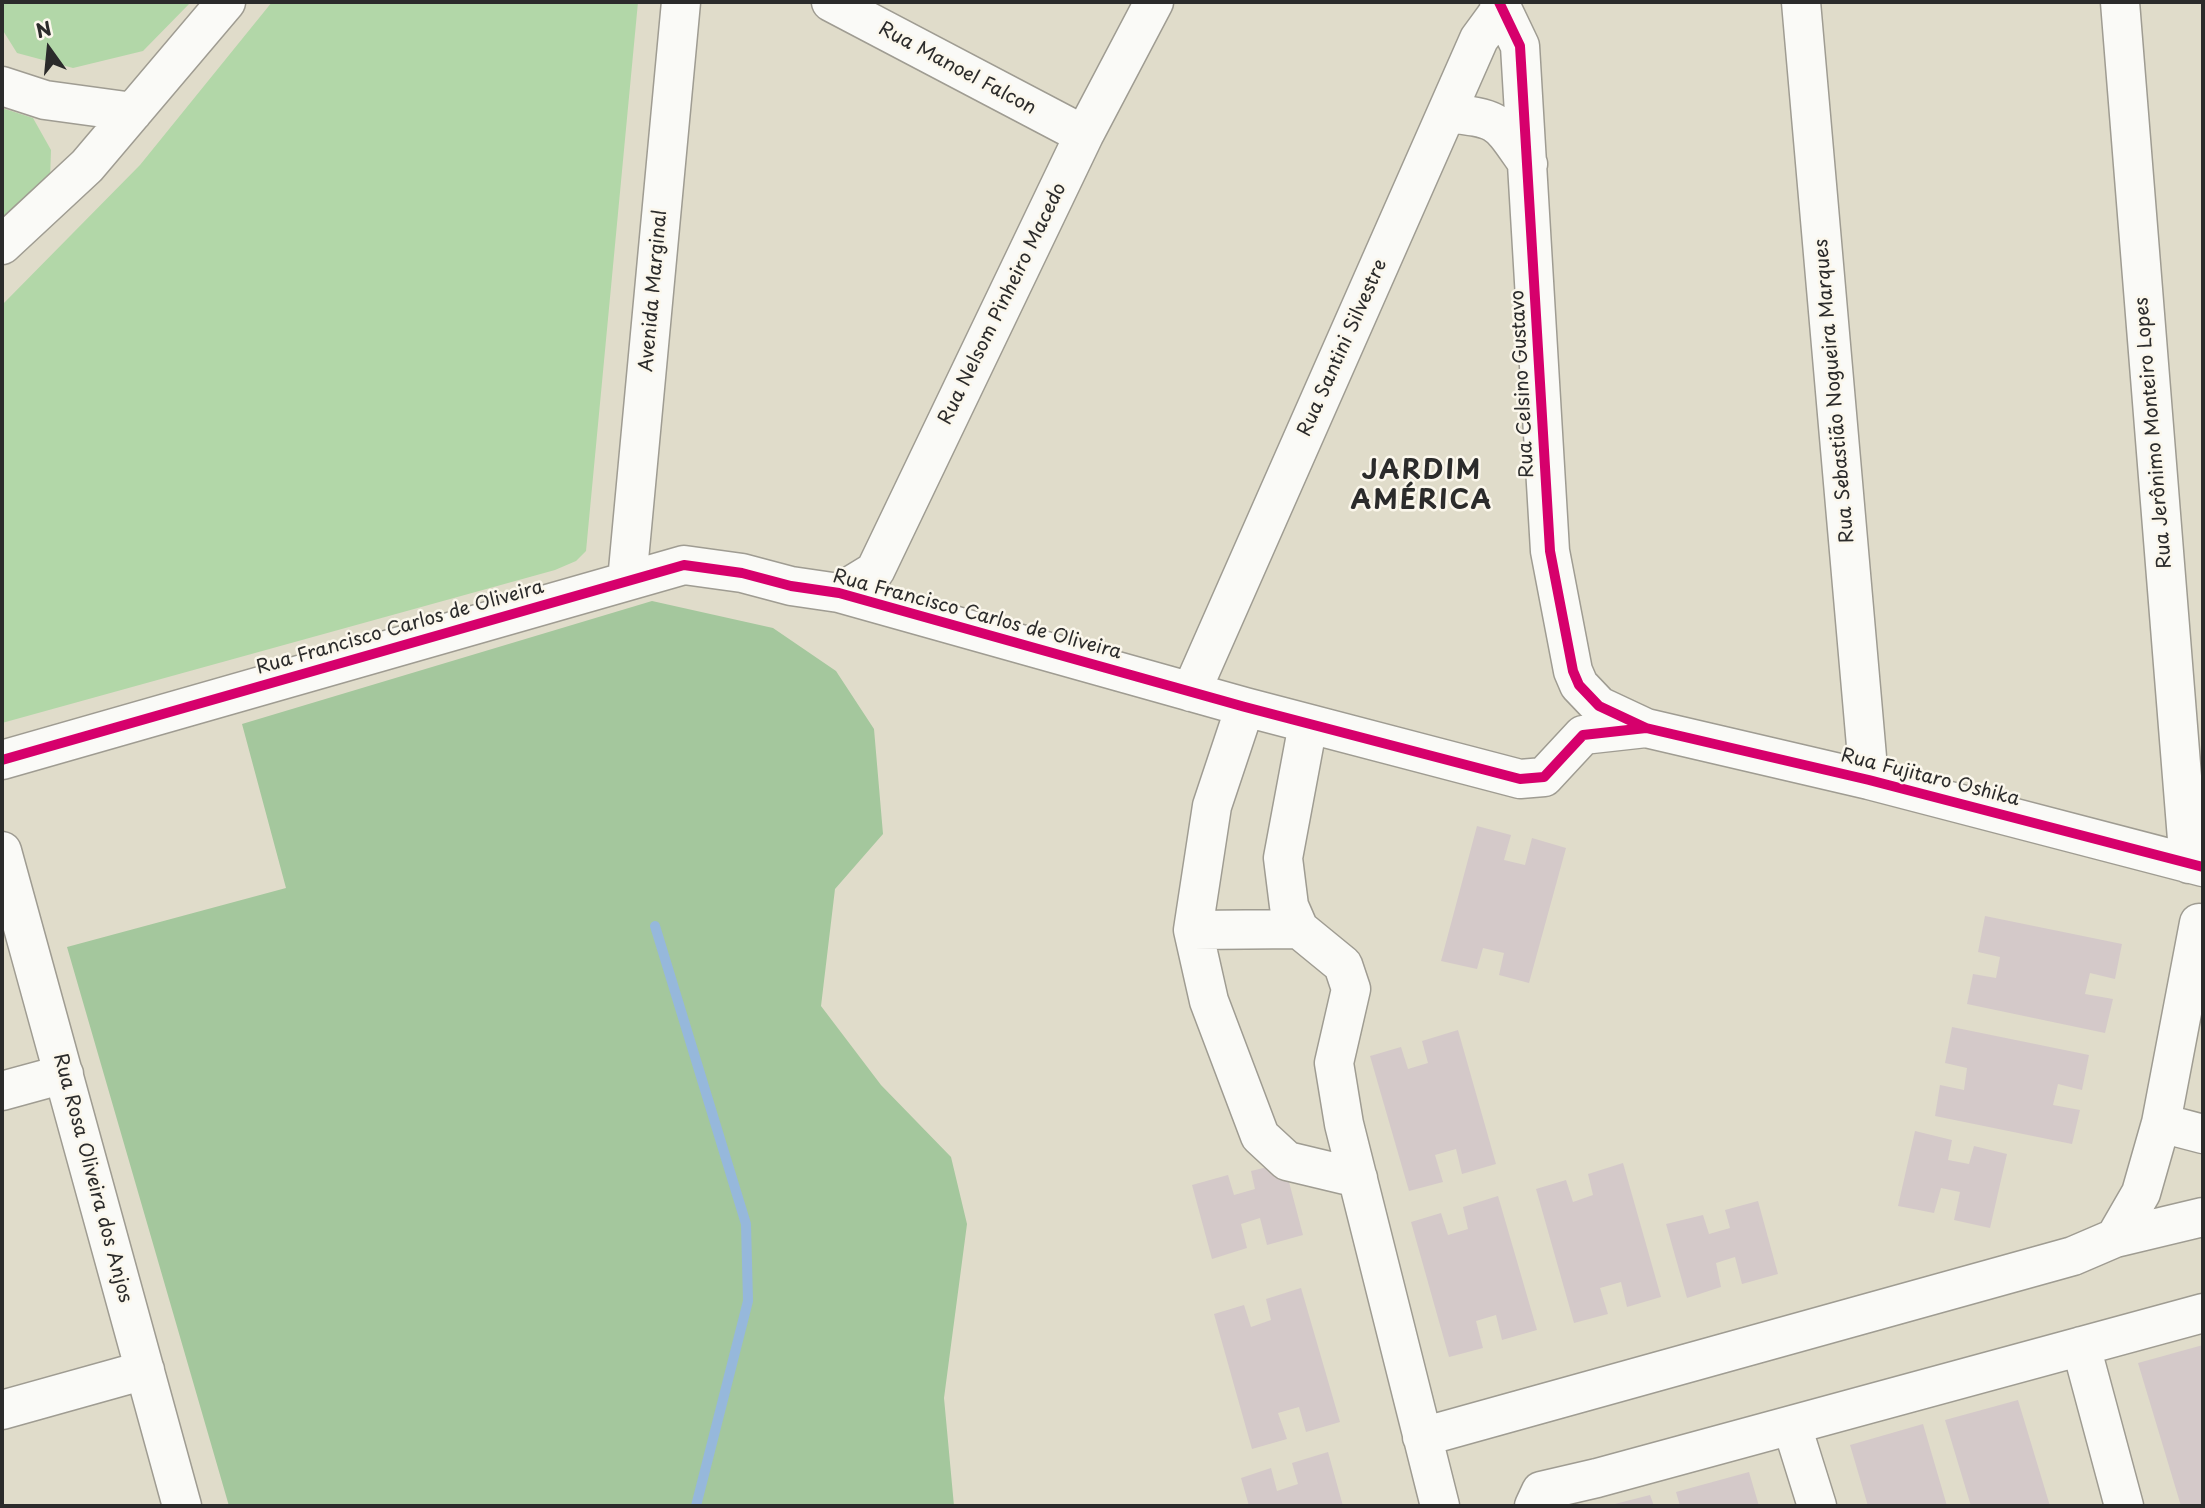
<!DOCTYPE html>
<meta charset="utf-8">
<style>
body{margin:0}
#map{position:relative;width:2205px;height:1508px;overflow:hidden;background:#e0dcca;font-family:"Playpen Sans",sans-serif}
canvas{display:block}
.frame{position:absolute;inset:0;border:4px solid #2b2b2b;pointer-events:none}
.north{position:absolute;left:14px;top:14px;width:70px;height:70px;-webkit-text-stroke:5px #fbf7ec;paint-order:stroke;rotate:345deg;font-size:19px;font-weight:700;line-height:28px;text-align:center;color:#2b2b2b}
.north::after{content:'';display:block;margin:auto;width:24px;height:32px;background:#2b2b2b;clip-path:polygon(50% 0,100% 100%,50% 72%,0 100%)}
</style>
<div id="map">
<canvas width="2205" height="1508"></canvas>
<div class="frame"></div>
<div class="north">N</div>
</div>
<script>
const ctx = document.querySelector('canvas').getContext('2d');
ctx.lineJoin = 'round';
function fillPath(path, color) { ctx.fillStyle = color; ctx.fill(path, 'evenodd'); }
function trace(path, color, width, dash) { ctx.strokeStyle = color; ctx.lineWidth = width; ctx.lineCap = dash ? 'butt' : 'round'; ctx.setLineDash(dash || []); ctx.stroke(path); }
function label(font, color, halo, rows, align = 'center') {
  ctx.font = font + ' "Playpen Sans",sans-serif'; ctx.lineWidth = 5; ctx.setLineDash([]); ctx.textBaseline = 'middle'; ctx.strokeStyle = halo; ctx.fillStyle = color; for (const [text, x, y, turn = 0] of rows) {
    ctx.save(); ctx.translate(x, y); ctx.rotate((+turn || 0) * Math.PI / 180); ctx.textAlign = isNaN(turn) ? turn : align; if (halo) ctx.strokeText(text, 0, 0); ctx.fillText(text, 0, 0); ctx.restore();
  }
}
fillPath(new Path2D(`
 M 2,2 L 191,2 L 143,51 L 73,68 L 17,53 L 2,29 Z
 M 272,2 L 638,2 L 586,551 L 576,561 L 555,570 L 2,723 L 2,305 L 140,165 Z
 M 2,108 L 33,118 L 51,150 L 50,181 L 2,225 Z`), '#b2d7a8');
fillPath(new Path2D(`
 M 652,601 L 773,628 L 836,671 L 874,729 L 883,834 L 835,889 L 821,1006 L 881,1085 L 951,1157 L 967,1224 L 944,1398 L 954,1506 L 229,1506 L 67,947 L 286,888 L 242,724 Z`), '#a4c79d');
trace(new Path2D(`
 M 655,926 L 746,1224 L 748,1301 L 696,1506`), '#96b8db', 10);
fillPath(new Path2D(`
 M 1477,826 L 1511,835 L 1504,860 L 1525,865 L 1532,838 L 1566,848 L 1529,983 L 1499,975 L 1504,953 L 1483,948 L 1477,969 L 1441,961 Z
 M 1985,916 L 2122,944 L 2115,979 L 2090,973 L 2085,994 L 2113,999 L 2105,1033 L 1967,1004 L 1973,974 L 1996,978 L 2000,957 L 1978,952 Z
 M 1952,1027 L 2089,1055 L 2082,1090 L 2058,1084 L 2053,1105 L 2080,1110 L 2072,1144 L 1935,1116 L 1940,1085 L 1964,1090 L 1967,1068 L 1945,1063 Z
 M 1458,1030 L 1496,1164 L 1462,1174 L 1456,1149 L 1435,1155 L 1443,1182 L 1409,1191 L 1370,1056 L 1401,1047 L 1408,1069 L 1428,1063 L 1422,1041 Z
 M 1915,1131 L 1952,1140 L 1948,1160 L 1969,1164 L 1974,1146 L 2007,1154 L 1990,1228 L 1954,1220 L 1960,1192 L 1941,1188 L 1934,1213 L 1898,1206 Z
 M 1284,1163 L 1303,1235 L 1267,1245 L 1260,1218 L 1241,1224 L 1247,1248 L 1212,1259 L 1192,1185 L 1228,1175 L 1234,1195 L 1255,1189 L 1251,1171 Z
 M 1623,1163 L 1661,1297 L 1627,1307 L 1621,1282 L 1600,1288 L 1608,1314 L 1574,1323 L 1536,1189 L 1566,1180 L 1573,1202 L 1593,1195 L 1588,1174 Z
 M 1498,1196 L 1537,1330 L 1502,1340 L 1496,1315 L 1476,1321 L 1483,1348 L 1449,1357 L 1411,1222 L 1441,1213 L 1448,1235 L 1468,1229 L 1463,1207 Z
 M 1758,1201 L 1778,1274 L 1742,1284 L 1735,1257 L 1716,1263 L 1721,1287 L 1687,1298 L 1666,1224 L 1703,1215 L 1709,1234 L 1730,1228 L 1725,1210 Z
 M 1301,1288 L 1340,1422 L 1306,1432 L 1299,1407 L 1278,1413 L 1287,1439 L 1252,1449 L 1214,1314 L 1244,1305 L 1251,1327 L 1271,1320 L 1266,1299 Z
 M 2203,1345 L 2203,1506 L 2181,1506 L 2138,1363 Z
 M 2018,1400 L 2050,1506 L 1971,1506 L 1945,1420 Z
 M 1923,1424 L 1947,1506 L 1868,1506 L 1850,1445 Z
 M 1328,1452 L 1343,1506 L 1249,1506 L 1241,1478 L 1271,1468 L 1277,1491 L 1298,1484 L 1292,1463 Z
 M 1749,1472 L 1759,1506 L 1680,1506 L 1676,1492 Z
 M 1650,1495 L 1654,1506 L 1611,1506 L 1611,1505 Z`), '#d4c9c9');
const minor = new Path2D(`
 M 831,2 L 1084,135
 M 1499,2 L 1520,46 L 1550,551 L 1573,671 L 1579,685 L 1599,706 L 1646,728 L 1869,780 L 2203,867
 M 1801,2 L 1869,780
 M 2120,2 L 2189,864
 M 2,86 L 45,100 L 133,112
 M 1447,113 C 1501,119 1497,120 1528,164
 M 2,245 L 87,166 L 226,2
 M 627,581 L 681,2
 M 839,593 L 875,571 L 1084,135 L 1154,2
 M 1191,692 L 1479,39 L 1501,9
 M 1245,707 L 1212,806 L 1193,930 L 1209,1001 L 1260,1136 L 1287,1161 L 1358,1178
 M 1308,724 L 1283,858 L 1289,906 L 1299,929 L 1343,965 L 1351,989 L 1334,1063 L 1344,1124 L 1440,1506
 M 2,760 L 684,565 L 742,573 L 791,586 L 839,593 L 1245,707 L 1520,779 L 1544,777 L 1583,735 L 1646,728
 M 2,851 L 182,1506
 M 1193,930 L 1299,929
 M 2,1091 L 64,1074
 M 2161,1123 L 2203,1134
 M 2115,1238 L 2203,1217
 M 2081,1346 L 2124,1506
 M 2,1410 L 145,1370
 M 1792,1426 L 1817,1506
 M 1422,1437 L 2073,1256 L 2115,1238 L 2141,1193 L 2161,1123 L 2199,923
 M 1534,1506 L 1541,1491 L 1597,1478 L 2203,1313`);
trace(minor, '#9f9c92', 41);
trace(minor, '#fafaf7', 38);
trace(new Path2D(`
 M 1499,2 L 1520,46 L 1550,551 L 1573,671 L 1579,685 L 1599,706 L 1646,728 L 1869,780 L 2203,867
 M 2,760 L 684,565 L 742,573 L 791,586 L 839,593 L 1245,707 L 1520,779 L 1544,777 L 1583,735 L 1646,728`), '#d6006c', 10);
label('19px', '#2b2b2b', '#fbf7ec', [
 ["Rua Manoel Falcon",957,69,28],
 ["Avenida Marginal",654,291,-85],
 ["Rua Nelsom Pinheiro Macedo",1003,304,-64],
 ["Rua Santini Silvestre",1343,348,-66],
 ["Rua Celsino Gustavo",1523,384,-93],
 ["Rua Sebastião Nogueira Marques",1835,391,-95],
 ["Rua Jerônimo Monteiro Lopes",2154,433,-95],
 ["Rua Francisco Carlos de Oliveira",977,615,15],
 ["Rua Francisco Carlos de Oliveira",400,628,-16],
 ["Rua Fujitaro Oshika",1930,778,14],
 ["Rua Rosa Oliveira dos Anjos",92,1178,75]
]);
ctx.letterSpacing = '2px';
label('bold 26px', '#2b2b2b', '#fbf7ec', [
 ["JARDIM",1422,472],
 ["AMÉRICA",1422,502]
]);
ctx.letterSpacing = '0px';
</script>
